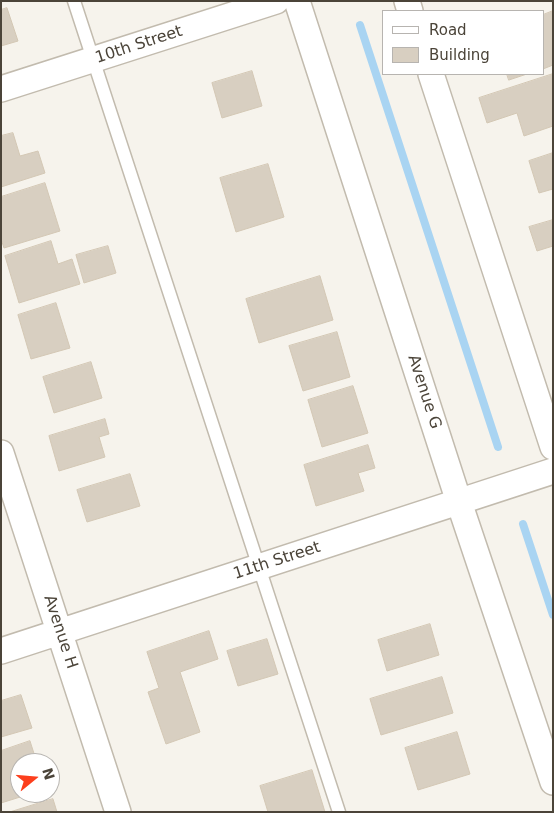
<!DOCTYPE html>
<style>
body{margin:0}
#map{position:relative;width:554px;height:813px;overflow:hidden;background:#f6f3ec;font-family:"DejaVu Sans",sans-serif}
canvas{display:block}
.frame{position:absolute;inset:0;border:2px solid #4b4439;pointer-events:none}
.legend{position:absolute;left:382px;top:10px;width:162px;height:65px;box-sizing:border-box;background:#fff;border:1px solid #b7b4b0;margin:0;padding:6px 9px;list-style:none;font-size:15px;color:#4b4439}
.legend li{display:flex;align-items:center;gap:10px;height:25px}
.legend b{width:25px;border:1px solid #b7b4b0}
.north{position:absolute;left:10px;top:753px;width:50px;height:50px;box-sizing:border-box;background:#fff;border:1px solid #b7b4b0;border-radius:50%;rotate:73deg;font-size:14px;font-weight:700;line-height:20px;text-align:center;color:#4b4439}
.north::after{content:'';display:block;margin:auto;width:18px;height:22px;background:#fc3f1d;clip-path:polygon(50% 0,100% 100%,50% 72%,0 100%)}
</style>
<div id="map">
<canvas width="554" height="813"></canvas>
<div class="frame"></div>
<ul class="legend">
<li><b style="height:6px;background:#fff"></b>Road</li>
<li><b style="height:14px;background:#d8cfc1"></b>Building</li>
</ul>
<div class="north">N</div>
</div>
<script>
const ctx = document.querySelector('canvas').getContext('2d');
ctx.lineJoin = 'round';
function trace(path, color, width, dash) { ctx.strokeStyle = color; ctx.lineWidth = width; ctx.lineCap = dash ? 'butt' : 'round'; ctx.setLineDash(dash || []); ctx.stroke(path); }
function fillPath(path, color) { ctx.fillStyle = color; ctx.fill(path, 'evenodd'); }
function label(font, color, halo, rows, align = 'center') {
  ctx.font = font + ' "DejaVu Sans",sans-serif'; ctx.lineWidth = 4; ctx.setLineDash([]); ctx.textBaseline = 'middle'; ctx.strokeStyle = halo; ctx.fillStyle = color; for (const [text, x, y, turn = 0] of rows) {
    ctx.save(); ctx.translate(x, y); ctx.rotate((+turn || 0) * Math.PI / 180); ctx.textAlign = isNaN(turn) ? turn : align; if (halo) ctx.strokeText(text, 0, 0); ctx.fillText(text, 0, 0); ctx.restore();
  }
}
trace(new Path2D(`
 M 360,25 L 498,447
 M 523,524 L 553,615`), '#a9d4f2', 8);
const building = new Path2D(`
 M 7,8 L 18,41 L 1,46 L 1,10 Z
 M 553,11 L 553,65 L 543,69 L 543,15 Z
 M 252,71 L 262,106 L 222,118 L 212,83 Z
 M 507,74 L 527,74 L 509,80 Z
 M 553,74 L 553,126 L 524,136 L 517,113 L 487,123 L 479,98 Z
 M 13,133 L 20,156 L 38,151 L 45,173 L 1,187 L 1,136 Z
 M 553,153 L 553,189 L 539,193 L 529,161 Z
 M 268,164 L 284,217 L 236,232 L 220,178 Z
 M 45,183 L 60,231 L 4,248 L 1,239 L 1,197 Z
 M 553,220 L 553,246 L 537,251 L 529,227 Z
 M 51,241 L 58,264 L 72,259 L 80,284 L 19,303 L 5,256 Z
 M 108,246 L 116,273 L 84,283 L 76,255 Z
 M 320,276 L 333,320 L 259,343 L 246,299 Z
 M 56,303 L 70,348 L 31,359 L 18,315 Z
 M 337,332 L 350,377 L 303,391 L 289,346 Z
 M 91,362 L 102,398 L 54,413 L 43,377 Z
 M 353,386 L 368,433 L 322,447 L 308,400 Z
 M 105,419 L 109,434 L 99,437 L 105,457 L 59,471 L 49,436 Z
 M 368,445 L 375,468 L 358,473 L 364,491 L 316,506 L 304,465 Z
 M 130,474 L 140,506 L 87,522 L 77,490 Z
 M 430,624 L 439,655 L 387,671 L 378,640 Z
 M 209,631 L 218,659 L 180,672 L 200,732 L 166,744 L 148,692 L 159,688 L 147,652 Z
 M 267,639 L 278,674 L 238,686 L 227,651 Z
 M 442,677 L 453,713 L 381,735 L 370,699 Z
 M 21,695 L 32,728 L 1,737 L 1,701 Z
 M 457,732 L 470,774 L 418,790 L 405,748 Z
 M 30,741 L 37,763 L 20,763 L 20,793 L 33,793 L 1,803 L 1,751 Z
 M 312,770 L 325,812 L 268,812 L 260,786 Z
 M 53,799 L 57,812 L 10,812 Z`);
fillPath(building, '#d8cfc1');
trace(building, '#d3c7b4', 1);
const lane = new Path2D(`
 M 74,1 L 339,812`);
const street = new Path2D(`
 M 297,1 L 459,502 L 553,782
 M 407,1 L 410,11
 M 431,74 L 553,447
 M 1,89 L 276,1
 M 1,453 L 118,812
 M 1,651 L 553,471`);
trace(lane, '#c2bbae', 15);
trace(street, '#c2bbae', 28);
trace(lane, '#fff', 12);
trace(street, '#fff', 25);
label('16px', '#4b4439', '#fff', [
 ["10th Street",139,45,-18],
 ["Avenue G",424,392,72],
 ["11th Street",277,561,-18],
 ["Avenue H",60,632,72]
]);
</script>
